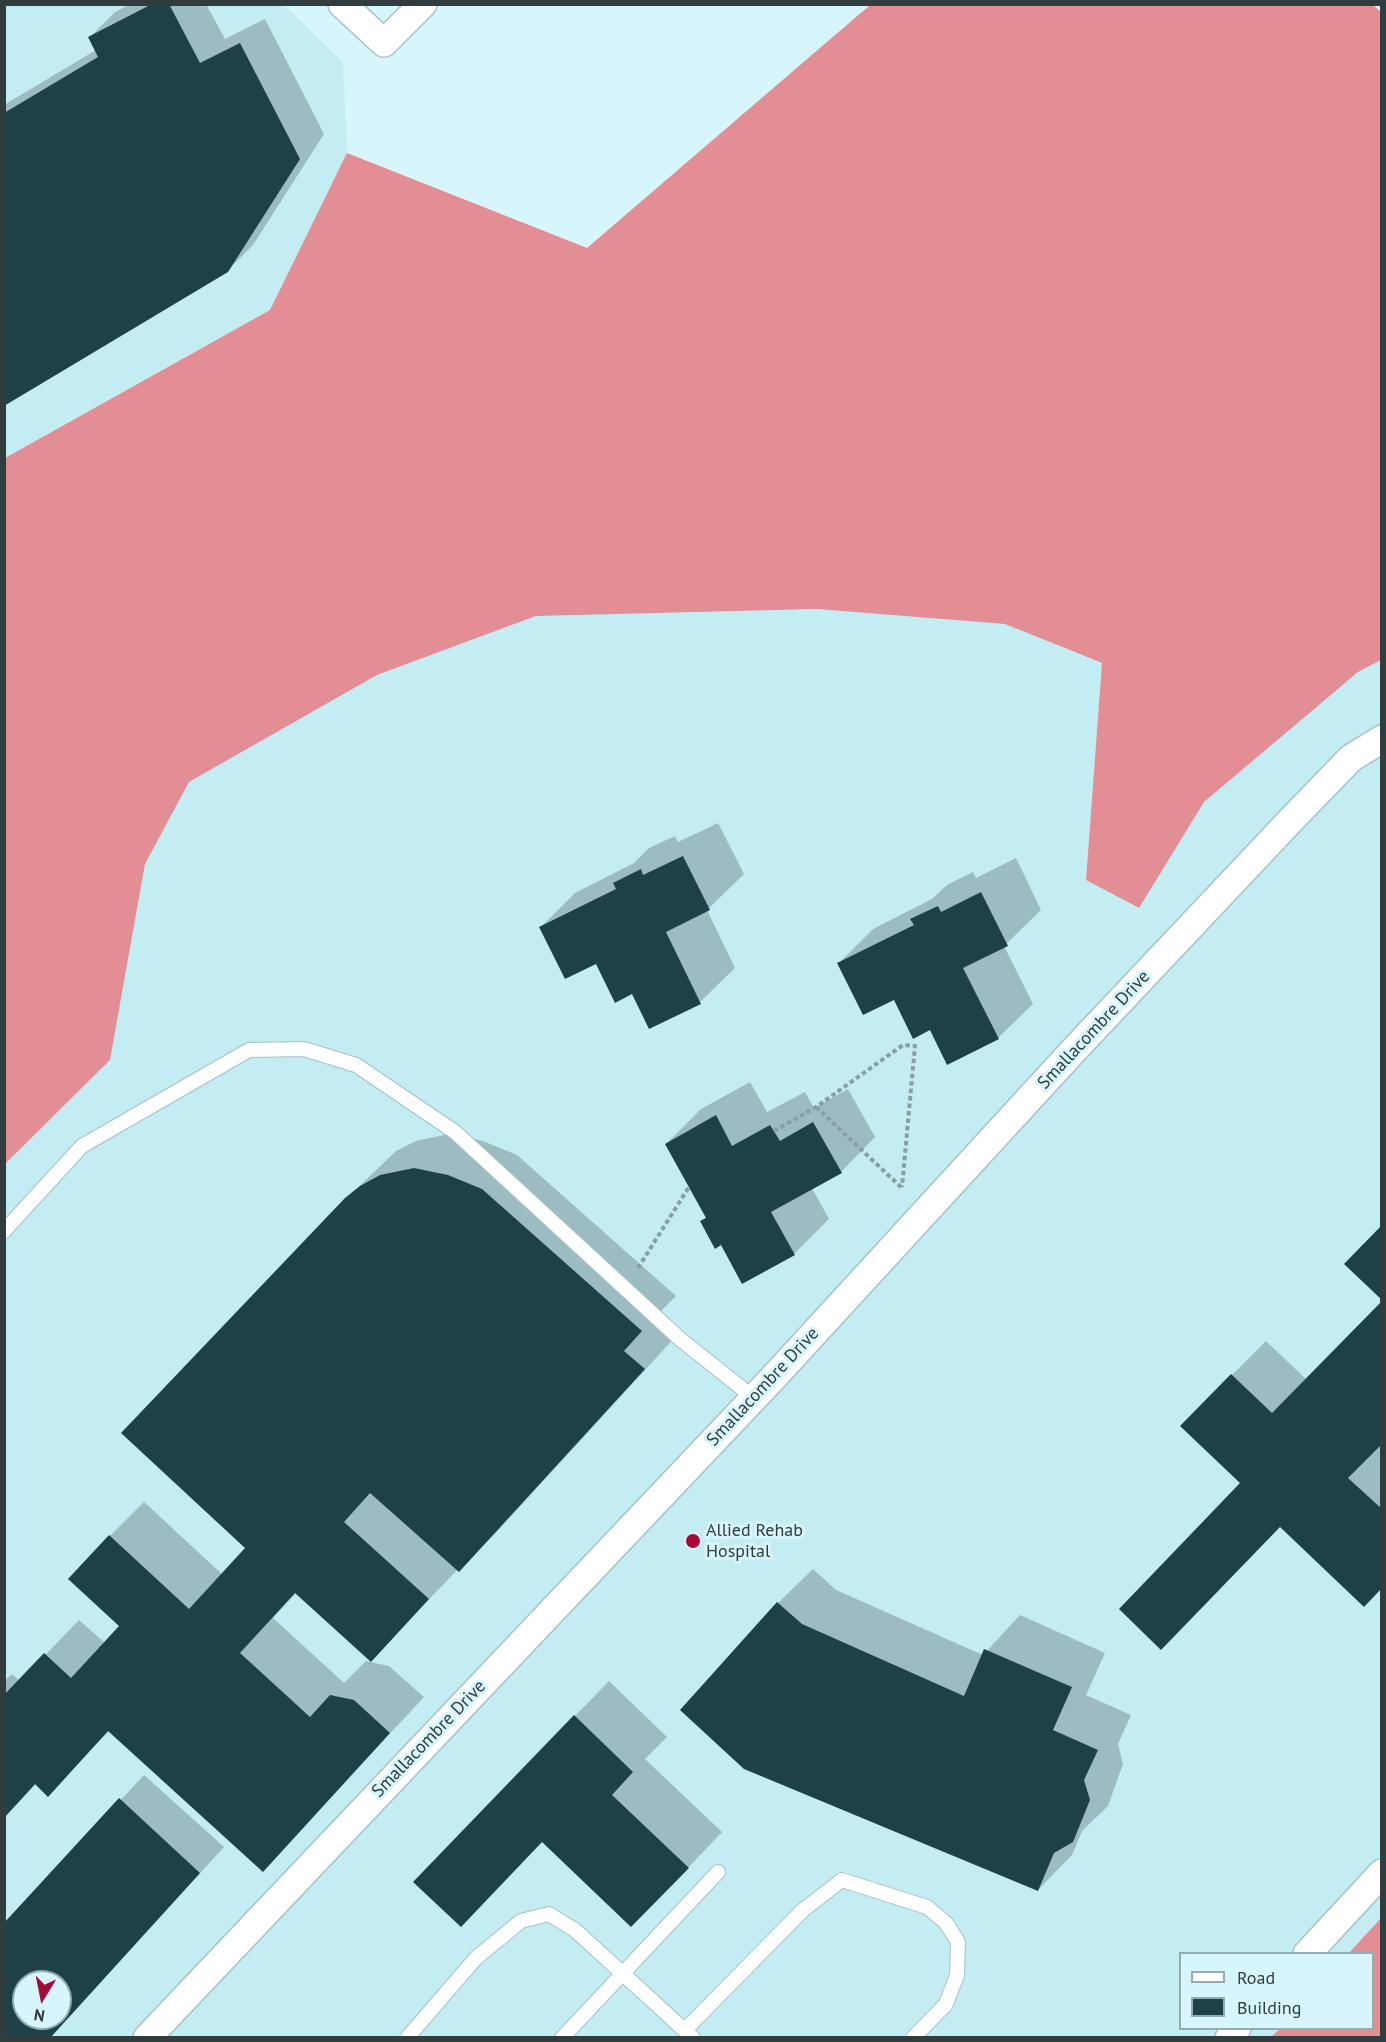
<!DOCTYPE html>
<style>
body{margin:0}
#map{position:relative;width:1386px;height:2042px;overflow:hidden;background:#d7f6fb;font-family:"PT Sans",sans-serif}
canvas{display:block}
.frame{position:absolute;inset:0;border:6px solid #303c3e;pointer-events:none}
.legend{position:absolute;left:1179px;top:1952px;width:195px;height:78px;box-sizing:border-box;background:#d7f6fb;border:2px solid #94acaf;margin:0;padding:8px 10px;list-style:none;font-size:18px;color:#303c3e}
.legend li{display:flex;align-items:center;gap:12px;height:30px}
.legend b{width:30px;border:2px solid #94acaf}
.north{position:absolute;left:12px;top:1970px;width:60px;height:60px;box-sizing:border-box;background:#d7f6fb;border:2px solid #94acaf;border-radius:50%;rotate:190deg;font-size:16px;font-weight:700;line-height:24px;text-align:center;color:#303c3e}
.north::after{content:'';display:block;margin:auto;width:21px;height:27px;background:#a60b38;clip-path:polygon(50% 0,100% 100%,50% 72%,0 100%)}
</style>
<div id="map">
<canvas width="1386" height="2042"></canvas>
<div class="frame"></div>
<ul class="legend">
<li><b style="height:8px;background:#fff"></b>Road</li>
<li><b style="height:16px;background:#1e4147"></b>Building</li>
</ul>
<div class="north">N</div>
</div>
<script>
const ctx = document.querySelector('canvas').getContext('2d');
ctx.lineJoin = 'round';
function fillPath(path, color) { ctx.fillStyle = color; ctx.fill(path, 'evenodd'); }
function trace(path, color, width, dash) { ctx.strokeStyle = color; ctx.lineWidth = width; ctx.lineCap = dash ? 'butt' : 'round'; ctx.setLineDash(dash || []); ctx.stroke(path); }
function label(font, color, halo, rows, align = 'center') {
  ctx.font = font + ' "PT Sans",sans-serif'; ctx.lineWidth = 6; ctx.setLineDash([]); ctx.textBaseline = 'middle'; ctx.strokeStyle = halo; ctx.fillStyle = color; for (const [text, x, y, turn = 0] of rows) {
    ctx.save(); ctx.translate(x, y); ctx.rotate((+turn || 0) * Math.PI / 180); ctx.textAlign = isNaN(turn) ? turn : align; if (halo) ctx.strokeText(text, 0, 0); ctx.fillText(text, 0, 0); ctx.restore();
  }
}
fillPath(new Path2D(`
 M 5,5 L 284,5 L 343,62 L 347,153 L 270,310 L 5,458 Z
 M 817,609 L 1005,624 L 1102,664 L 1086,880 L 1138,908 L 1204,802 L 1358,672 L 1381,660 L 1381,1918 L 1349,1953 L 1180,1954 L 1180,2028 L 1280,2029 L 1271,2037 L 5,2038 L 5,1164 L 110,1060 L 145,864 L 189,782 L 377,675 L 536,616 ZM 24,1982 L 60,1982 L 60,2018 L 24,2018 Z`), '#c4ecf3');
fillPath(new Path2D(`
 M 1372,4 L 1382,13 L 1381,660 L 1358,672 L 1204,802 L 1139,908 L 1086,880 L 1102,663 L 1005,624 L 817,609 L 536,616 L 377,675 L 189,782 L 145,864 L 110,1060 L 5,1164 L 5,458 L 270,310 L 347,153 L 587,248 L 870,5 Z
 M 1381,1918 L 1381,2037 L 1271,2037 L 1280,2029 L 1372,2028 L 1372,1954 L 1349,1953 Z`), '#e38d94');
fillPath(new Path2D(`
 M 130,4 L 206,4 L 225,39 L 265,19 L 324,134 L 253,245 L 227,271 L 4,405 L 4,105 L 96,50 L 90,37 L 115,12 Z
 M 718,823 L 744,874 L 707,910 L 735,968 L 700,1002 L 650,1027 L 633,992 L 597,962 L 541,927 L 575,893 L 634,863 L 649,848 L 675,836 L 678,842 Z
 M 1016,858 L 1041,910 L 1004,946 L 1033,1004 L 998,1038 L 930,1028 L 894,998 L 839,963 L 873,929 L 932,899 L 947,885 L 973,872 L 976,878 Z
 M 750,1082 L 767,1112 L 805,1092 L 814,1108 L 848,1089 L 875,1137 L 841,1172 L 812,1188 L 829,1219 L 794,1254 L 743,1282 L 721,1243 L 702,1222 L 707,1217 L 666,1144 L 701,1109 Z
 M 449,1134 L 483,1141 L 517,1155 L 676,1296 L 657,1315 L 678,1334 L 493,1536 L 458,1569 L 371,1660 L 297,1592 L 273,1618 L 344,1683 L 366,1661 L 389,1666 L 424,1697 L 263,1870 L 109,1731 L 48,1794 L 36,1784 L 4,1818 L 4,1681 L 12,1674 L 20,1681 L 79,1620 L 105,1643 L 121,1626 L 110,1536 L 144,1502 L 223,1575 L 248,1548 L 346,1199 L 396,1151 L 416,1141 Z
 M 1382,1303 L 1382,1587 L 1242,1483 L 1232,1375 L 1266,1341 L 1307,1380 Z
 M 813,1569 L 836,1590 L 983,1655 L 1020,1615 L 1105,1653 L 1086,1695 L 1131,1715 L 1118,1744 L 1123,1764 L 1108,1806 L 1082,1831 L 1072,1855 L 1038,1890 L 778,1603 Z
 M 609,1681 L 667,1737 L 645,1759 L 722,1832 L 666,1891 L 543,1840 L 415,1881 Z
 M 144,1775 L 224,1847 L 50,2038 L 4,2038 L 4,1925 ZM 24,1982 L 60,1982 L 60,2018 L 24,2018 Z`), '#0003');
fillPath(new Path2D(`
 M 152,4 L 169,4 L 200,63 L 240,43 L 300,159 L 228,272 L 4,406 L 4,113 L 98,57 L 88,37 Z
 M 683,856 L 710,910 L 666,932 L 701,1004 L 649,1029 L 632,994 L 615,1003 L 596,964 L 565,979 L 539,927 L 616,889 L 613,883 L 641,869 L 643,875 Z
 M 981,892 L 1008,946 L 963,968 L 999,1039 L 947,1065 L 930,1030 L 913,1039 L 894,1000 L 863,1015 L 837,963 L 914,925 L 910,919 L 938,906 L 941,912 Z
 M 716,1115 L 732,1146 L 770,1125 L 780,1141 L 813,1122 L 842,1173 L 771,1212 L 795,1255 L 742,1284 L 721,1245 L 715,1249 L 700,1221 L 706,1218 L 665,1144 Z
 M 414,1168 L 448,1175 L 482,1189 L 642,1331 L 624,1351 L 645,1369 L 459,1572 L 370,1493 L 344,1522 L 429,1599 L 371,1662 L 295,1593 L 240,1653 L 310,1717 L 330,1695 L 354,1700 L 390,1733 L 263,1872 L 108,1731 L 48,1797 L 35,1784 L 4,1818 L 4,1695 L 44,1653 L 71,1678 L 119,1626 L 68,1579 L 109,1535 L 189,1609 L 245,1548 L 121,1433 L 345,1198 L 360,1186 L 380,1175 Z
 M 1382,1225 L 1382,1300 L 1344,1264 Z
 M 1382,1301 L 1382,1444 L 1348,1478 L 1382,1509 L 1382,1588 L 1364,1607 L 1280,1527 L 1161,1650 L 1119,1609 L 1240,1483 L 1180,1426 L 1231,1374 L 1272,1413 Z
 M 777,1602 L 802,1624 L 964,1696 L 984,1649 L 1072,1687 L 1053,1730 L 1098,1750 L 1084,1780 L 1090,1800 L 1073,1842 L 1054,1853 L 1038,1891 L 744,1769 L 680,1710 Z
 M 574,1715 L 633,1772 L 612,1795 L 689,1868 L 631,1927 L 542,1842 L 461,1927 L 413,1882 Z
 M 119,1798 L 200,1873 L 50,2038 L 4,2038 L 4,1923 ZM 24,1982 L 60,1982 L 60,2018 L 24,2018 Z`), '#1e4147');
const lane = new Path2D(`
 M 4,1231 L 82,1146 L 249,1050 L 304,1049 L 356,1065 L 455,1132 L 680,1339 L 754,1398
 M 685,2030 L 803,1910 L 842,1880 L 927,1907 L 946,1923 L 958,1942 L 957,1975 L 946,2004 L 913,2038
 M 407,2038 L 476,1958 L 521,1921 L 549,1914 L 575,1930 L 693,2038
 M 562,2038 L 718,1872`);
const street = new Path2D(`
 M 342,4 L 384,43 L 423,4
 M 1307,1954 L 1382,1873
 M 147,2038 L 773,1378 L 1074,1050 L 1291,820 L 1351,758 L 1382,739
 M 1229,2038 L 1237,2028`);
trace(lane, '#a4c2c7', 16);
trace(street, '#a4c2c7', 30);
trace(new Path2D(`
 M 816,1107 L 902,1188
 M 774,1131 L 816,1107 L 903,1045 L 915,1046 L 902,1187
 M 638,1268 L 689,1187`), '#899fa3', 4, [4.5, 3]);
trace(lane, '#fff', 14);
trace(street, '#fff', 27);
for (const [x, y, r, color] of [
 [693,1541,8,"#a60b38"]
]) { const dot = new Path2D(); dot.arc(x, y, r, 0, 2 * Math.PI); ctx.fillStyle = color; ctx.fill(dot); trace(dot, '#d7f6fb', 2); }
label('18px', '#303c3e', '#d7f6fb', [
 ["Smallacombre Drive",1094,1030,-47],
 ["Smallacombre Drive",763,1387,-47],
 ["Smallacombre Drive",429,1739,-46]
]);
label('18px', '#303c3e', '#d7f6fb', [
 ["Allied Rehab",706,1531],
 ["Hospital",706,1552]
], 'left');
</script>
